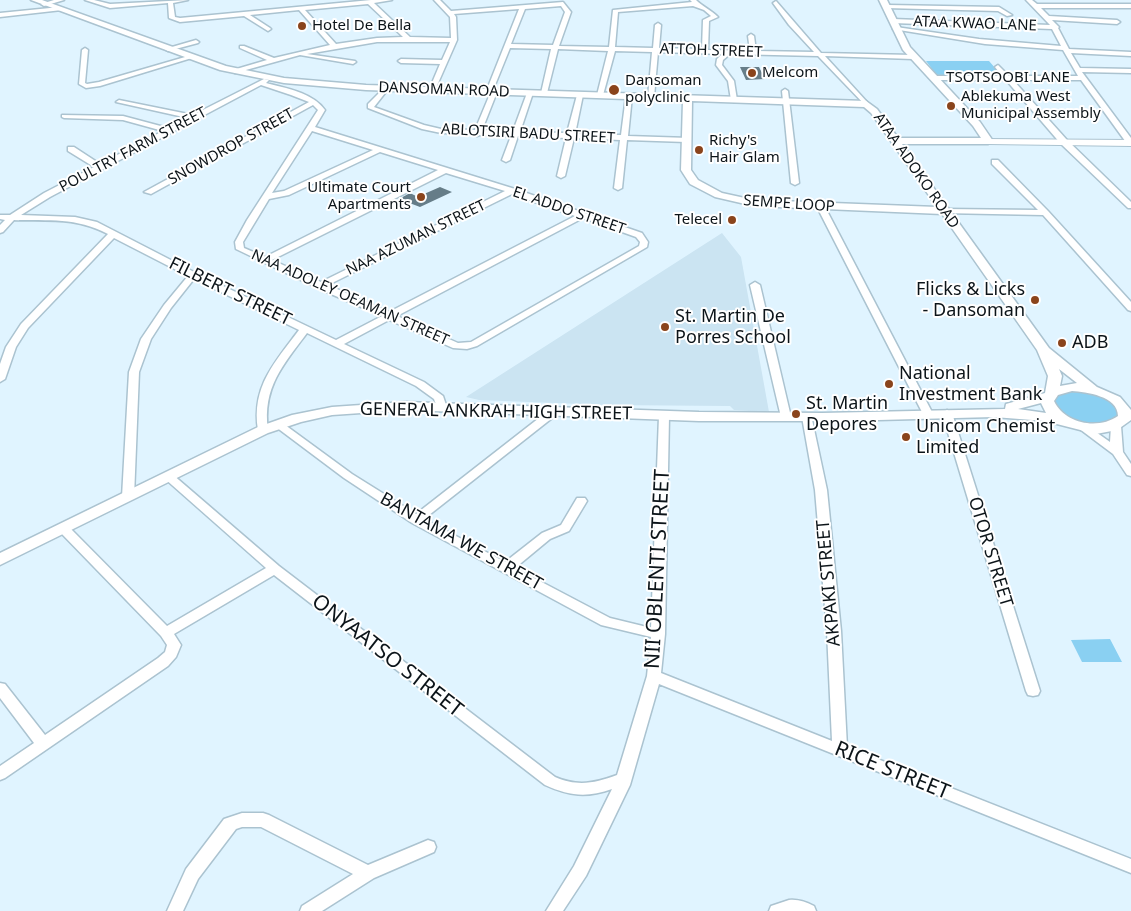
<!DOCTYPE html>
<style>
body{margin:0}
canvas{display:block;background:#e0f4ff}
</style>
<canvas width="1131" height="911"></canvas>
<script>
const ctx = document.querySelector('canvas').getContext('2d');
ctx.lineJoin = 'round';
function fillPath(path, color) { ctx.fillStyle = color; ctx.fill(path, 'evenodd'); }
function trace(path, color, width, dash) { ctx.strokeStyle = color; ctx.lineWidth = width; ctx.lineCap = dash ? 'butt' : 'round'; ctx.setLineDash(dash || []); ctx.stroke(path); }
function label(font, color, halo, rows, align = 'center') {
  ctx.font = font + ' "Noto Sans",sans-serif'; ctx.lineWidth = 4; ctx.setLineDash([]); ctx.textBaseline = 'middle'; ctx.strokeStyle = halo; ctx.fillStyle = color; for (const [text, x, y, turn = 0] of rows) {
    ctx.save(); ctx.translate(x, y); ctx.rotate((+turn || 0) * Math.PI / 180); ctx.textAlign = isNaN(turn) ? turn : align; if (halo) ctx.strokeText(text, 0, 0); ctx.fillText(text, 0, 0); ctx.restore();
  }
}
fillPath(new Path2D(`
 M 722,233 L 741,257 L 769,412 L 734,410 L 730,406 L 605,405 L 479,400 L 466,397 Z`), '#cbe4f2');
fillPath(new Path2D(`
 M 926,61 L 989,61 L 1003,77 L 938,77 Z
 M 1072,391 L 1102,396 L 1117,406 L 1120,418 L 1108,425 L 1075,422 L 1054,406 L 1057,396 Z
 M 1110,639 L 1122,662 L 1082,662 L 1071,640 Z`), '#8ad0f2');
fillPath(new Path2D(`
 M 740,67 L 759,67 L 765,79 L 746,80 Z
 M 440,187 L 452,192 L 420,207 L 399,199 L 410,193 L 416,196 L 424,194 Z`), '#667d88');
const minor = new Path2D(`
 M 54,0 L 64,0 L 44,6 L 41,4 Z
 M 85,0 L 94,0 L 110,4 L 188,0 L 173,3 L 175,17 L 180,18 L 371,0 L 392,0 L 374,3 L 410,37 L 451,38 L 450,17 L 434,0 L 440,0 L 451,11 L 563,2 L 571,12 L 559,46 L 609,47 L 613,10 L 692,2 L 690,0 L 696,0 C 702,6 711,10 718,17 L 709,21 L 708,50 L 750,51 L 748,36 L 751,34 L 754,36 L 756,51 L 814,52 L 789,25 L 773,3 L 776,1 L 821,53 L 913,55 L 916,57 L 913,59 L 825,56 L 868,103 L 869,104 L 866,106 L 818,56 L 730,54 L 723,60 L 722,65 L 734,81 L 737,100 L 734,102 L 731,100 L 728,81 L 716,65 L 717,59 L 722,54 L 658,52 L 654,97 L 651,99 L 648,97 L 652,52 L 615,51 L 603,95 L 600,97 L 597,95 L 608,51 L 558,49 L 547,93 L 544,95 L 541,93 L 551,49 L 510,48 L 493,90 L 497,92 L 482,130 L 513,131 L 527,93 L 530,91 L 533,93 L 520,132 L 567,133 L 577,95 L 580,93 L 583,95 L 575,134 L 621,135 L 626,96 L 629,94 L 632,96 L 628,136 L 689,138 L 690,140 L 686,142 L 627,140 L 622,188 L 618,190 L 614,188 L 620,140 L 574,138 L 565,176 L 561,178 L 557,176 L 566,138 L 518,136 L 510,160 L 506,162 L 502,160 L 511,136 L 480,135 L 477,136 L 474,134 L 441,133 L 422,129 L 368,108 L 368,104 L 386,86 L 389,88 L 374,107 L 424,125 L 441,129 L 475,130 L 490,94 L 486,92 L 519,9 L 454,14 L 456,17 L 457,40 L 435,90 L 432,92 L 429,90 L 440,64 L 401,63 L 398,61 L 401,59 L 442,60 L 450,42 L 377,42 L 307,54 L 355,61 L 356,62 L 353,64 L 300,55 L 235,73 L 232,71 L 233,70 L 267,60 L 240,48 L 240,46 L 244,46 L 274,58 L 330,45 L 299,10 L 250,15 L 270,28 L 271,29 L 268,31 L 244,16 L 180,22 L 169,18 L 168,3 L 110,8 ZM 368,4 L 403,37 L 377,38 L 336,44 L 305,10 ZM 561,6 L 565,12 L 553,45 L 511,44 L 525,9 ZM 693,6 L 704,10 L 711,16 L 703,20 L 702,49 L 659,48 L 661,25 L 658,23 L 655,25 L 653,48 L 615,47 L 618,12 Z
 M 1026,0 L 1032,0 L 1037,4 L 1131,4 L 1131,8 L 1041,8 L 1049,16 L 1117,20 L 1120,22 L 1117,24 L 1052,20 L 1059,27 L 1058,28 L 1069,49 L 1131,52 L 1131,56 L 1071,53 L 1080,68 L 1131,69 L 1131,73 L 1082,72 L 1131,138 L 1131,145 L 1128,145 L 1081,80 L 1013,80 L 1067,140 L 1131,202 L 1131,208 L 1128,208 L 1061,144 L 1006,80 L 934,80 L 931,78 L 934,76 L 1002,76 L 995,67 L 998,65 L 1009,76 L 1078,76 L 1063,50 L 985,44 L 893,29 L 896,27 L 979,39 L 1061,46 L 1052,29 L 893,23 L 890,21 L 893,19 L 1050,25 Z
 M 888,5 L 999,7 L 1012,15 L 1007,16 L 998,11 L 886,8 Z
 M 60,7 L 62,10 L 0,17 L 0,13 Z
 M 196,40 L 199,42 L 198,43 L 168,51 L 165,49 Z
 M 85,48 L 88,50 L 85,83 L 87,84 L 99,82 L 192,55 L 195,57 L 100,86 L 86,88 L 79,84 L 82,50 Z
 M 264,79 L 269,80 L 266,83 C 286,88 313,93 325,110 L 315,127 L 515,189 L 642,233 L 648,242 L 647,247 L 477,346 L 467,349 L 453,348 L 389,320 L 344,344 L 424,382 L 443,396 L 447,408 L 446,410 L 438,410 L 434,399 L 416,386 L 307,333 C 283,365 262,388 268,430 L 263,433 L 258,430 C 251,387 275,362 299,330 L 194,279 L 171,308 L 151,339 L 139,372 L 134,497 L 128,501 L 124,500 L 122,497 L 129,372 L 141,339 L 164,305 L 188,276 L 114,238 L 28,328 L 16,347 L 5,379 L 0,382 L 0,364 L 6,347 L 21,324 L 108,234 C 75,217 50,221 14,220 L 3,232 L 0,233 L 0,225 L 5,220 L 0,219 L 0,215 L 10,215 L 44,193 L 94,167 L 68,151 L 68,147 L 74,147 L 100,164 L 163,131 L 123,120 L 64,118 L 62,117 L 62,115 L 123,116 L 168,128 L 188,118 L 116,102 L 119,100 L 193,115 ZM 261,85 L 291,95 L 309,102 L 144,192 L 151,194 L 313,105 L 318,110 L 247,220 L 235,242 L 236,249 L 317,288 L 382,316 L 336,340 L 196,273 L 97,222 L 75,217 L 21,215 L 50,197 ZM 312,131 L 373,150 L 284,191 L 272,193 ZM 380,152 L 438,170 L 265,257 L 244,248 L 243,242 L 269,199 L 289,195 ZM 446,173 L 505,191 L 321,282 L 272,260 ZM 512,194 L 575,216 L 389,312 L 328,285 ZM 583,218 L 636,237 L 640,242 L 639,246 L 471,342 L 458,343 L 397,316 Z
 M 785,89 L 788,91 L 799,183 L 795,185 L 791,183 L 782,91 Z
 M 992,160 L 998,160 L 1048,211 L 1131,302 L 1131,311 L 1128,310 L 1043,215 L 942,213 L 942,209 L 945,209 L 1038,210 L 992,164 Z
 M 818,205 L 825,207 L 933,414 L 932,416 L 928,417 L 923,414 L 817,207 Z
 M 755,282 L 760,285 L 791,417 L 786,420 L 781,417 L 750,285 Z
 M 552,410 L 556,411 L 557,413 L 556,415 L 424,519 L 505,562 L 542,533 L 561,525 L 577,498 L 585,498 L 587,501 L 569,531 L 550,539 L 515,568 L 610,618 L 651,628 L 659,416 L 664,413 L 668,414 L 669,416 L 665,634 L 661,673 L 832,741 L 827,631 L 815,490 L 802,417 L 803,415 L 811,415 L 827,490 L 841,631 L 847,747 L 1131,859 L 1131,873 L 659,684 L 630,785 L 586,876 L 563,911 L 546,911 L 574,866 L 612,789 C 587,798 569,796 545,785 L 274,575 L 174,634 L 181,645 L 176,657 L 168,666 L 5,778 L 0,780 L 0,766 L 34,743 L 0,698 L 0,683 L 5,684 L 45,735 L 158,658 L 165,652 L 167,645 L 161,636 L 60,532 L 58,529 L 60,526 L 68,526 L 167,626 L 266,568 L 164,478 L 162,476 L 168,473 L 172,474 L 279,566 L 555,777 C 578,787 595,783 617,775 L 647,676 L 651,637 L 601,625 L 412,523 L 344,478 L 272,424 L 277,421 L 281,422 L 352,474 L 416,514 L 548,411 Z
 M 947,410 L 952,413 L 1040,691 L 1038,695 L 1033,696 L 1028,695 L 1026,691 L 942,413 Z
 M 1116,423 L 1121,426 L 1123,452 L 1131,464 L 1131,476 L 1127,475 L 1113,454 L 1077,427 L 1082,424 L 1086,425 L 1110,442 L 1111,426 Z
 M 242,813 L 263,813 L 269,815 L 368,865 L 428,840 L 434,842 L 436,847 L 434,852 L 374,878 L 322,911 L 300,911 L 302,906 L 353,874 L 261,827 L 242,827 L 236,829 L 198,879 L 183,911 L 167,911 L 186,869 L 224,819 Z
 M 789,900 C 798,899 806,902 814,906 L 816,911 L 769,911 L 771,906 Z`);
const tertiary = new Path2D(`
 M 985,139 L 1131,140 L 1131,146 L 988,144 L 984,141 Z`);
const secondary = new Path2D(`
 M 31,0 L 42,0 L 226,66 L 284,78 L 366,85 L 866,101 L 877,109 L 898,138 L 981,138 L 973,126 L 903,50 L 879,0 L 887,0 L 910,47 L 980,122 L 993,141 L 988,144 L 902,144 L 1049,348 L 1097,387 L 1120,397 L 1131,410 L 1131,420 L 1117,430 L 1096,434 L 1045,421 L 994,417 L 840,421 L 699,421 L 405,410 L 332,415 L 301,422 L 268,433 L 0,565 L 0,553 L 258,427 L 292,415 L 332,407 L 405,402 L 699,412 L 822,413 L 1005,409 L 1006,404 L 1045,393 L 1048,376 L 1037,350 L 942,214 L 754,206 L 715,197 L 690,184 L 681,170 L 683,101 L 366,90 L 284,83 L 220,70 ZM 692,101 L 864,107 L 871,113 L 937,207 L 754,200 L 722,193 L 698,180 L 691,170 ZM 1059,369 L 1077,383 L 1060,386 L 1062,376 ZM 1072,391 C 1086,392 1118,396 1118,416 C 1098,430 1065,424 1054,401 L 1058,395 ZM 1041,403 L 1046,413 L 1018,409 Z`);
trace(minor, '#abc3d0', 3);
trace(tertiary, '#abc3d0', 2);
trace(secondary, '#abc3d0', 3);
fillPath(minor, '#fff');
fillPath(tertiary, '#fff');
fillPath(secondary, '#fff');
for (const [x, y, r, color] of [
 [302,26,5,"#8a441c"],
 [752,73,5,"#8a441c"],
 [614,90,6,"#8a441c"],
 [951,106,5,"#8a441c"],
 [699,150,5,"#8a441c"],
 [421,197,5,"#8a441c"],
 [732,220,5,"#8a441c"],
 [1035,300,5,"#8a441c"],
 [665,327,5,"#8a441c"],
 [1062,343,5,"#8a441c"],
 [889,384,5,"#8a441c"],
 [796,414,5,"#8a441c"],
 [906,437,5,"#8a441c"]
]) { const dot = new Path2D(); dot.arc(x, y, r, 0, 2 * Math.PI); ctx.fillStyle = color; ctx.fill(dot); trace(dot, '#fff', 2); }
label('15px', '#0c1419', '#fff', [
 ["ATAA KWAO LANE",975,24,2],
 ["ATTOH STREET",711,51,2],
 ["TSOTSOOBI LANE",1008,78],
 ["DANSOMAN ROAD",444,90,2],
 ["ABLOTSIRI BADU STREET",528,134,3],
 ["SNOWDROP STREET",231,147,-29],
 ["POULTRY FARM STREET",133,150,-28],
 ["ATAA ADOKO ROAD",916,171,55],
 ["SEMPE LOOP",789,204,4],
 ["EL ADDO STREET",569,211,19],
 ["NAA AZUMAN STREET",416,238,-26],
 ["NAA ADOLEY OEAMAN STREET",350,298,24]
]);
label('15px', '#0c1419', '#fff', [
 ["Hotel De Bella",312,26],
 ["Melcom",762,73],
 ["Dansoman",625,81],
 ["polyclinic",625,98],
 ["Ablekuma West",961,97],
 ["Municipal Assembly",961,114],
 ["Richy's",709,141],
 ["Hair Glam",709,158],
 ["Ultimate Court",411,188,"right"],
 ["Apartments",411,205,"right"],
 ["Telecel",722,220,"right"]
], 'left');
label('18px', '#0c1419', '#fff', [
 ["Flicks & Licks",1025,290,"right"],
 ["- Dansoman",1025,311,"right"],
 ["St. Martin De",675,317],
 ["Porres School",675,338],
 ["ADB",1072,343],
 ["National",899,374],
 ["Investment Bank",899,395],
 ["St. Martin",806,404],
 ["Depores",806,425],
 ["Unicom Chemist",916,427],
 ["Limited",916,448]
], 'left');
label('18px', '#0c1419', '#fff', [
 ["FILBERT STREET",230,292,26],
 ["GENERAL ANKRAH HIGH STREET",496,412,1],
 ["BANTAMA WE STREET",461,542,29],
 ["OTOR STREET",990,552,73],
 ["AKPAKI STREET",829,583,-95]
]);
label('21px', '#0c1419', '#fff', [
 ["NII OBLENTI STREET",658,569,-87],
 ["ONYAATSO STREET",387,656,38],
 ["RICE STREET",892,771,22]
]);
</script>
